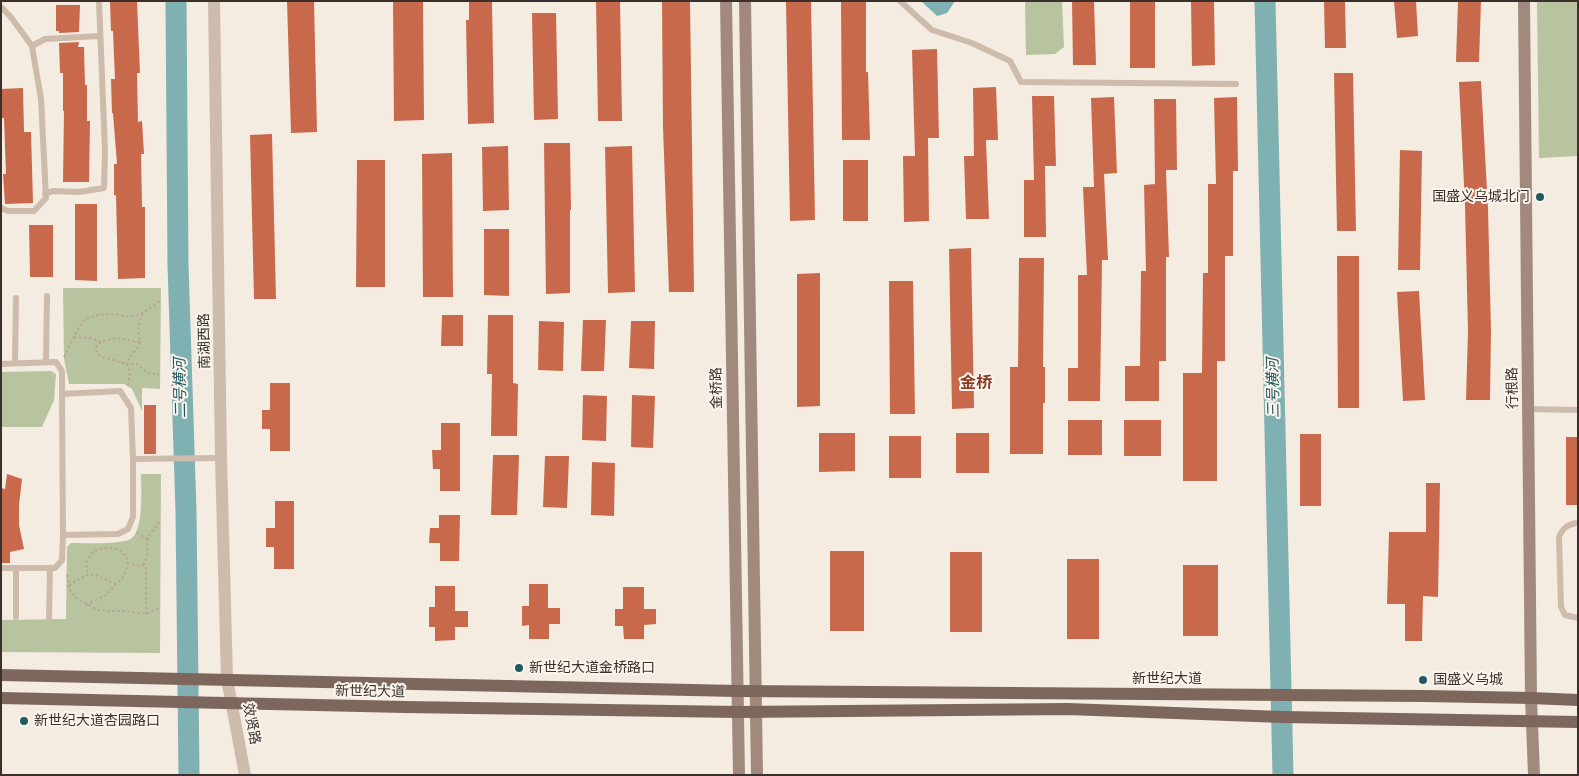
<!DOCTYPE html>
<meta charset="utf-8">
<style>
body{margin:0}
#map{position:relative;width:1579px;height:776px;overflow:hidden;background:#f4ebe1;font-family:"Space Grotesk",sans-serif}
canvas{display:block}
.frame{position:absolute;inset:0;border:2px solid #3b302b;pointer-events:none}
</style>
<div id="map">
<canvas width="1579" height="776"></canvas>
<div class="frame"></div>
</div>
<script>
const ctx = document.querySelector('canvas').getContext('2d');
ctx.lineJoin = 'round';
function fillPath(path, color) { ctx.fillStyle = color; ctx.fill(path, 'evenodd'); }
function trace(path, color, width, dash) { ctx.strokeStyle = color; ctx.lineWidth = width; ctx.lineCap = dash ? 'butt' : 'round'; ctx.setLineDash(dash || []); ctx.stroke(path); }
function label(font, color, halo, rows, align = 'center') {
  ctx.font = font + ' "Space Grotesk","Noto Sans SC",sans-serif'; ctx.lineWidth = 4; ctx.setLineDash([]); ctx.textBaseline = 'middle'; ctx.strokeStyle = halo; ctx.fillStyle = color; for (const [text, x, y, turn = 0] of rows) {
    ctx.save(); ctx.translate(x, y); ctx.rotate((+turn || 0) * Math.PI / 180); ctx.textAlign = isNaN(turn) ? turn : align; if (halo) ctx.strokeText(text, 0, 0); ctx.fillText(text, 0, 0); ctx.restore();
  }
}
fillPath(new Path2D(`
 M 1025,1 L 1062,1 L 1064,47 L 1055,54 L 1026,55 Z
 M 1537,1 L 1578,1 L 1578,156 L 1539,158 Z
 M 63,288 L 161,288 L 160,389 L 142,388 L 142,411 L 132,389 L 124,384 L 69,384 L 64,359 Z
 M 51,371 L 56,374 L 54,400 L 42,427 L 1,427 L 1,372 Z
 M 141,474 L 161,474 L 160,653 L 1,652 L 1,620 L 66,619 L 67,547 L 71,543 C 82,543 124,545 132,538 C 144,527 141,489 141,474 Z`), '#b8c4a0');
fillPath(new Path2D(`
 M 921,1 L 955,1 L 947,13 L 937,16 Z`), '#7fb0b2');
trace(new Path2D(`
 M 176,1 L 178,265 L 186,511 L 189,775
 M 1265,1 L 1283,775`), '#7fb0b2', 21);
fillPath(new Path2D(`
 M 110,1 L 137,1 L 140,73 L 137,73 L 138,122 L 142,121 L 144,154 L 141,154 L 142,207 L 145,207 L 145,278 L 118,279 L 116,195 L 114,195 L 114,164 L 117,164 L 113,113 L 112,113 L 111,79 L 115,79 L 113,31 L 111,31 Z
 M 287,1 L 314,1 L 317,132 L 291,133 Z
 M 393,1 L 423,1 L 424,120 L 394,121 Z
 M 469,1 L 492,1 L 494,123 L 468,124 L 466,20 L 469,20 Z
 M 596,1 L 620,1 L 622,121 L 598,121 Z
 M 662,1 L 690,1 L 694,292 L 669,292 L 663,127 Z
 M 786,1 L 811,1 L 815,220 L 790,221 Z
 M 841,1 L 866,1 L 866,72 L 868,72 L 870,140 L 842,140 Z
 M 1072,1 L 1094,1 L 1096,65 L 1073,65 Z
 M 1130,1 L 1155,1 L 1155,68 L 1130,68 Z
 M 1191,1 L 1214,1 L 1215,65 L 1192,66 Z
 M 1324,1 L 1345,1 L 1346,48 L 1325,48 Z
 M 1394,1 L 1416,1 L 1418,36 L 1397,38 Z
 M 1458,1 L 1481,1 L 1479,62 L 1456,62 Z
 M 56,5 L 80,5 L 79,32 L 59,33 L 59,31 L 56,31 Z
 M 532,13 L 556,13 L 558,119 L 534,120 Z
 M 79,42 L 78,47 L 84,47 L 85,85 L 87,85 L 87,121 L 90,121 L 89,182 L 63,182 L 64,111 L 63,111 L 63,73 L 60,73 L 59,43 Z
 M 937,49 L 939,138 L 928,138 L 929,221 L 904,222 L 903,156 L 915,156 L 912,50 Z
 M 1334,73 L 1353,73 L 1356,231 L 1337,231 Z
 M 1481,81 L 1488,209 L 1491,331 L 1490,400 L 1466,400 L 1468,331 L 1465,205 L 1459,82 Z
 M 996,87 L 998,140 L 986,140 L 989,219 L 966,219 L 964,156 L 974,156 L 973,88 Z
 M 23,88 L 24,132 L 31,132 L 33,203 L 5,204 L 3,174 L 6,174 L 4,118 L 1,118 L 1,89 Z
 M 1032,96 L 1054,96 L 1056,166 L 1045,166 L 1046,237 L 1024,237 L 1024,180 L 1034,180 Z
 M 1114,97 L 1117,173 L 1104,174 L 1108,260 L 1102,260 L 1100,401 L 1068,401 L 1068,368 L 1078,368 L 1078,275 L 1087,275 L 1083,187 L 1094,187 L 1091,98 Z
 M 1237,97 L 1238,171 L 1233,171 L 1233,256 L 1225,256 L 1225,361 L 1217,361 L 1217,481 L 1183,481 L 1183,373 L 1202,373 L 1203,273 L 1208,273 L 1208,184 L 1216,184 L 1214,98 Z
 M 1154,99 L 1176,99 L 1177,170 L 1166,170 L 1169,257 L 1166,257 L 1166,361 L 1159,361 L 1159,401 L 1125,401 L 1125,366 L 1140,366 L 1141,271 L 1146,271 L 1144,185 L 1155,184 Z
 M 272,134 L 276,299 L 254,299 L 250,135 Z
 M 544,143 L 570,143 L 571,210 L 570,210 L 570,293 L 546,294 Z
 M 508,146 L 509,210 L 483,211 L 482,147 Z
 M 632,146 L 635,292 L 608,293 L 605,147 Z
 M 1400,150 L 1422,151 L 1420,270 L 1398,270 Z
 M 452,153 L 453,297 L 423,297 L 422,154 Z
 M 357,160 L 385,160 L 385,287 L 356,287 Z
 M 843,160 L 868,160 L 868,221 L 843,221 Z
 M 75,204 L 97,204 L 97,281 L 75,280 Z
 M 29,225 L 53,225 L 53,277 L 30,277 Z
 M 484,229 L 509,229 L 509,296 L 484,295 Z
 M 971,248 L 974,408 L 952,409 L 949,249 Z
 M 1337,256 L 1359,256 L 1359,408 L 1338,408 Z
 M 1019,258 L 1044,258 L 1043,367 L 1045,367 L 1045,403 L 1043,403 L 1043,454 L 1010,454 L 1010,367 L 1018,367 Z
 M 820,273 L 820,406 L 797,407 L 797,274 Z
 M 889,281 L 913,281 L 915,414 L 890,414 Z
 M 1419,291 L 1425,400 L 1403,401 L 1397,292 Z
 M 442,315 L 463,315 L 463,346 L 441,346 Z
 M 488,315 L 513,315 L 513,383 L 518,384 L 517,436 L 491,436 L 492,374 L 487,374 Z
 M 583,320 L 606,320 L 604,371 L 581,371 Z
 M 539,321 L 564,322 L 563,371 L 538,370 Z
 M 631,321 L 655,321 L 654,369 L 629,368 Z
 M 270,383 L 290,383 L 290,451 L 270,451 L 270,429 L 262,429 L 262,410 L 270,410 Z
 M 583,395 L 607,396 L 606,441 L 582,440 Z
 M 632,395 L 655,396 L 653,448 L 631,447 Z
 M 144,405 L 156,405 L 156,454 L 144,454 Z
 M 1068,420 L 1102,420 L 1102,455 L 1068,455 Z
 M 1124,420 L 1161,420 L 1161,456 L 1124,456 Z
 M 441,423 L 460,423 L 460,491 L 440,491 L 440,469 L 433,469 L 432,450 L 441,450 Z
 M 819,433 L 855,433 L 855,471 L 819,472 Z
 M 956,433 L 989,433 L 989,473 L 956,473 Z
 M 1300,434 L 1321,434 L 1321,506 L 1300,506 Z
 M 889,436 L 921,436 L 921,478 L 889,478 Z
 M 1566,437 L 1578,437 L 1578,505 L 1566,505 Z
 M 493,455 L 519,455 L 517,515 L 491,515 Z
 M 545,456 L 569,456 L 567,508 L 543,507 Z
 M 592,462 L 615,463 L 614,516 L 591,515 Z
 M 7,474 L 22,479 L 19,505 L 19,525 L 24,549 L 10,552 L 10,563 L 1,563 L 1,488 L 5,489 Z
 M 1426,483 L 1440,483 L 1438,597 L 1423,596 L 1422,641 L 1405,641 L 1405,604 L 1387,604 L 1389,532 L 1426,532 Z
 M 275,501 L 294,501 L 294,569 L 274,569 L 274,547 L 266,547 L 266,528 L 275,528 Z
 M 439,515 L 460,515 L 459,561 L 440,561 L 440,543 L 429,543 L 430,528 L 439,528 Z
 M 830,551 L 864,551 L 864,631 L 830,631 Z
 M 950,552 L 982,552 L 982,632 L 950,632 Z
 M 1067,559 L 1099,559 L 1099,639 L 1067,639 Z
 M 1183,565 L 1218,565 L 1218,636 L 1183,636 Z
 M 529,584 L 548,584 L 548,608 L 560,608 L 560,624 L 549,624 L 549,639 L 529,639 L 529,625 L 522,626 L 522,606 L 529,606 Z
 M 435,586 L 455,586 L 455,611 L 468,611 L 468,627 L 455,627 L 455,640 L 435,641 L 435,627 L 429,627 L 429,607 L 435,607 Z
 M 623,587 L 644,587 L 644,609 L 656,609 L 656,624 L 644,625 L 644,639 L 624,639 L 623,626 L 615,626 L 615,609 L 623,609 Z`), '#c8694b');
trace(new Path2D(`
 M 74,337 L 91,338 L 101,342 L 116,338 L 140,342 L 138,328 L 143,313
 M 101,342 L 96,347 L 97,353 L 102,357 L 127,364 L 130,372 L 128,386
 M 140,342 C 137,353 129,354 127,364 L 137,364 L 148,373 L 159,375
 M 64,357 C 70,346 75,331 83,322 C 90,314 110,313 121,315 C 125,316 127,317 132,316 C 143,315 151,307 160,301
 M 137,533 L 148,539
 M 127,563 L 139,566 L 143,565 L 146,567 L 146,614
 M 143,565 C 150,553 146,551 148,539 C 150,532 156,527 160,521
 M 67,575 L 69,589 L 76,598 L 98,610 L 111,611 L 125,611 L 146,614 L 160,608
 M 69,586 C 93,569 90,573 116,584 C 127,576 135,555 116,549 C 99,544 81,555 88,574
 M 86,605 L 106,595 L 116,584`), '#b9a596', 2, [2.5, 2.5]);
trace(new Path2D(`
 M 900,1 L 932,30 L 972,43 L 1010,61 L 1021,82 L 1236,84
 M 1,7 L 10,16 L 32,46 L 41,99 L 46,198 L 34,211 L 8,211 L 1,208
 M 32,46 L 45,39 L 100,36
 M 45,194 L 53,191 L 79,192 L 104,188 L 105,152 L 99,1
 M 46,362 L 47,296
 M 15,363 L 16,298
 M 1,364 L 56,362 L 62,371 L 62,394
 M 1528,409 L 1578,410
 M 133,459 L 131,408 L 120,391 L 62,394 L 63,535 L 118,534 L 128,529 L 133,517 L 133,459 L 221,458
 M 1578,523 C 1567,524 1563,528 1559,537 L 1561,607 L 1565,615 L 1578,618
 M 1,568 L 55,568 L 62,560 L 63,535
 M 16,617 L 16,568
 M 49,618 L 50,568`), '#cdbbac', 6);
trace(new Path2D(`
 M 214,1 L 221,458 L 227,679 L 245,775`), '#cdbbac', 12);
trace(new Path2D(`
 M 726,1 L 739,775
 M 745,1 L 757,775
 M 1524,1 L 1531,698 L 1534,775`), '#a18a7d', 12);
trace(new Path2D(`
 M 1,675 L 737,691 L 1424,696 L 1531,698 L 1578,700
 M 1,698 L 405,707 L 738,712 L 1068,709 L 1282,717 L 1578,722`), '#7d675c', 12);
for (const [x, y, r, color] of [
 [1540,197,5,"#1f5a5e"],
 [519,668,5,"#1f5a5e"],
 [1423,680,5,"#1f5a5e"],
 [24,721,5,"#1f5a5e"]
]) { const dot = new Path2D(); dot.arc(x, y, r, 0, 2 * Math.PI); ctx.fillStyle = color; ctx.fill(dot); trace(dot, '#fbf5ee', 2); }
label('14px', '#3b302b', '#fbf5ee', [
 ["国盛义乌城北门",1530,197,"right"],
 ["新世纪大道金桥路口",529,668],
 ["国盛义乌城",1433,680],
 ["新世纪大道杏园路口",34,721]
], 'left');
label('14px', '#3b302b', '#fbf5ee', [
 ["南湖西路",205,341,-91],
 ["金桥路",717,388,-91],
 ["行根路",1513,388,-91],
 ["新世纪大道",1167,679],
 ["新世纪大道",370,692,1],
 ["效贤路",251,724,79]
]);
label('italic 15px', '#1f5a5e', '#fbf5ee', [
 ["二号横河",181,388,-91],
 ["三号横河",1274,388,-91]
]);
label('bold 16px', '#8c3b22', '#fbf5ee', [
 ["金桥",976,384]
]);
</script>
